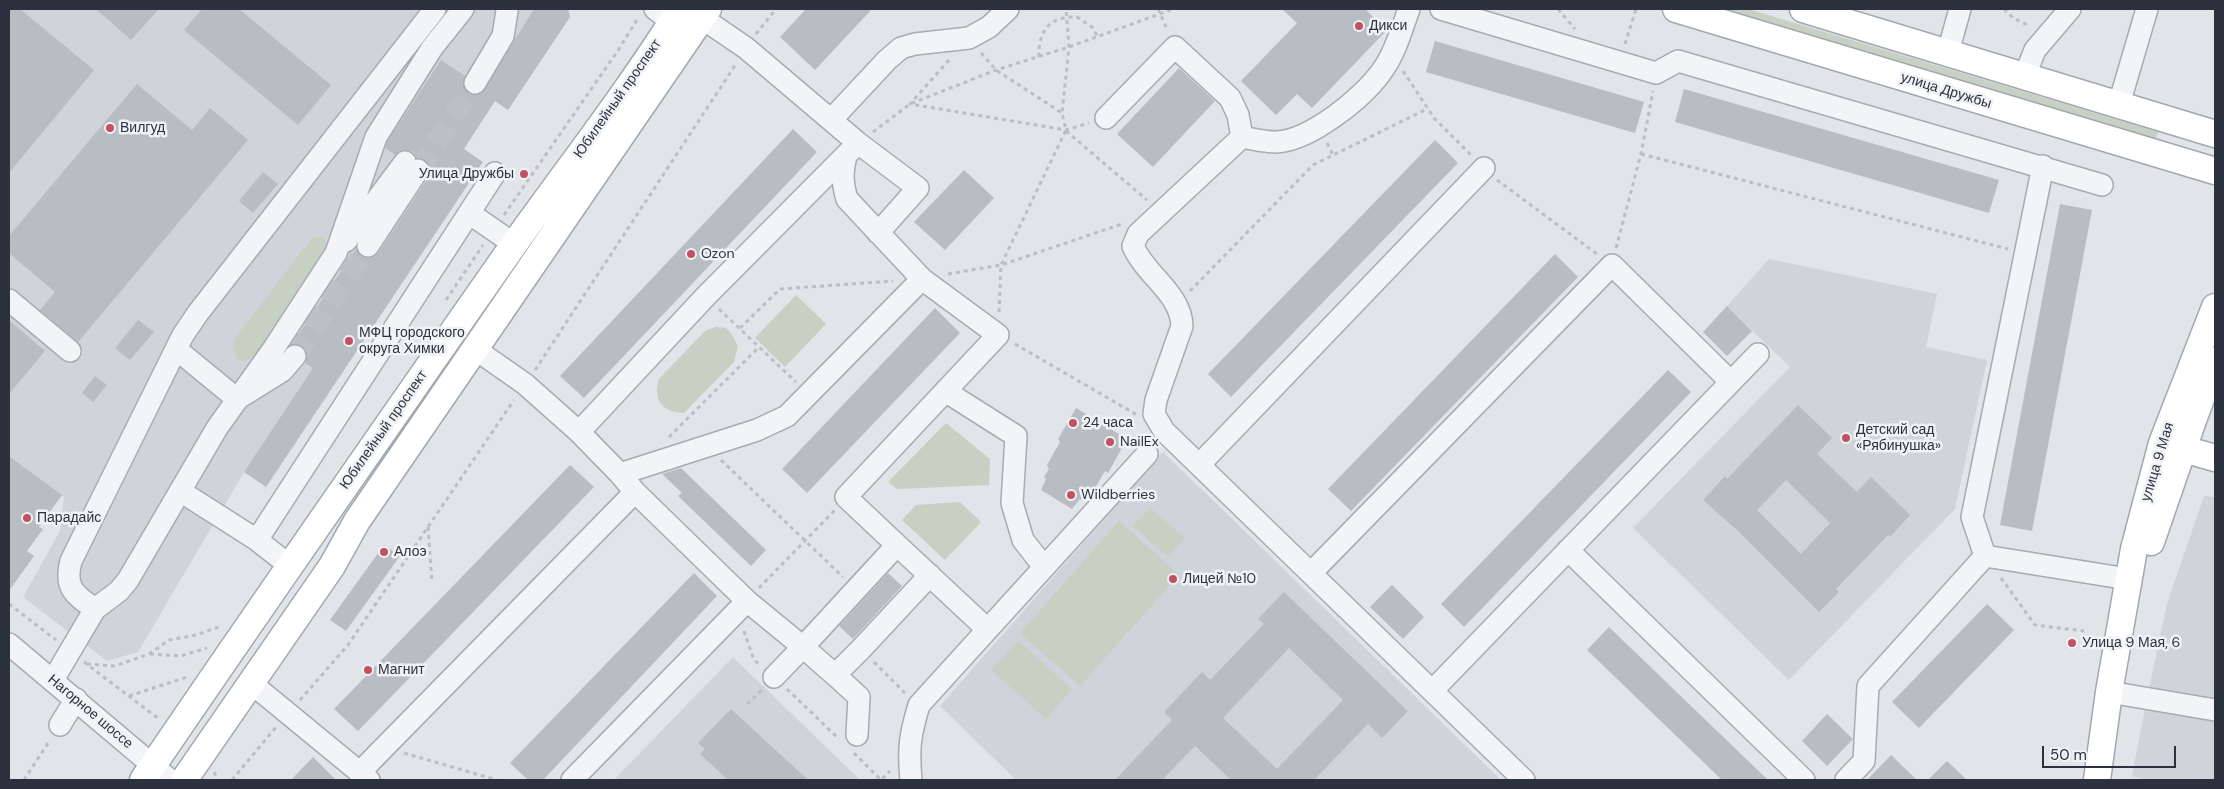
<!DOCTYPE html>
<meta charset="utf-8">
<style>
body{margin:0}
#map{position:relative;width:2224px;height:789px;overflow:hidden;background:#e1e4e8;font-family:"DM Sans",sans-serif}
canvas{display:block}
.frame{position:absolute;inset:0;border:10px solid #2b323e;pointer-events:none}
.scale{position:absolute;left:2042px;top:746px;width:134px;height:22px;box-sizing:border-box;border:2px solid #2b323e;border-top:0;padding-left:6px;font-size:15px;line-height:18px;white-space:nowrap;color:#2b323e;-webkit-text-stroke:4px #f0f2f6;paint-order:stroke}
</style>
<div id="map">
<canvas width="2224" height="789"></canvas>
<div class="frame"></div>
<div class="scale">50 m</div>
</div>
<script>
const ctx = document.querySelector('canvas').getContext('2d');
ctx.lineJoin = 'round';
function fillPath(path, color) { ctx.fillStyle = color; ctx.fill(path, 'evenodd'); }
function trace(path, color, width, dash) { ctx.strokeStyle = color; ctx.lineWidth = width; ctx.lineCap = dash ? 'butt' : 'round'; ctx.setLineDash(dash || []); ctx.stroke(path); }
function label(font, color, halo, rows, align = 'center') {
  ctx.font = font + ' "DM Sans",sans-serif'; ctx.lineWidth = 5; ctx.setLineDash([]); ctx.textBaseline = 'middle'; ctx.strokeStyle = halo; ctx.fillStyle = color; for (const [text, x, y, turn = 0] of rows) {
    ctx.save(); ctx.translate(x, y); ctx.rotate((+turn || 0) * Math.PI / 180); ctx.textAlign = isNaN(turn) ? turn : align; if (halo) ctx.strokeText(text, 0, 0); ctx.fillText(text, 0, 0); ctx.restore();
  }
}
fillPath(new Path2D(`
 M 9,9 L 568,9 L 570,17 L 508,110 L 495,101 L 439,185 L 427,177 L 377,252 L 387,259 L 244,472 L 138,652 L 107,661 L 23,597 L 60,531 L 64,497 L 11,457 L 9,459 Z
 M 1769,259 L 1937,294 L 1926,347 L 1987,360 L 1955,509 L 1789,680 L 1633,528 L 1790,367 L 1727,306 Z
 M 1163,452 L 1463,743 L 1501,780 L 1016,780 L 940,706 Z
 M 2204,496 L 2215,497 L 2215,780 L 2148,780 L 2132,776 L 2147,698 L 2167,604 Z
 M 733,657 L 860,780 L 614,780 Z`), '#cfd3da');
fillPath(new Path2D(`
 M 1721,9 L 1748,9 L 2158,132 L 2156,139 Z
 M 318,237 L 324,237 L 328,249 L 260,352 L 244,362 L 237,359 L 233,344 L 236,337 L 312,238 Z
 M 796,295 L 826,324 L 785,367 L 755,338 Z
 M 716,327 L 726,328 L 731,333 L 738,346 L 734,362 L 684,413 C 663,413 652,399 659,379 L 706,330 Z
 M 946,423 L 990,459 L 989,485 L 897,489 L 888,482 Z
 M 960,502 L 981,522 L 945,560 L 902,520 L 916,505 Z
 M 1150,508 L 1185,538 L 1168,557 L 1133,526 Z
 M 1119,521 L 1179,575 L 1080,686 L 1020,633 Z
 M 1018,641 L 1072,689 L 1046,719 L 991,670 Z`), '#c6d1c3');
fillPath(new Path2D(`
 M 9,9 L 20,9 L 94,70 L 9,173 Z
 M 96,9 L 159,9 L 131,40 Z
 M 202,9 L 239,9 L 331,85 L 298,125 L 184,30 Z
 M 534,9 L 568,9 L 570,17 L 508,110 L 495,101 L 464,149 L 483,162 L 266,487 L 244,472 L 313,368 L 305,363 L 307,352 L 304,347 L 298,344 L 292,344 L 356,249 L 361,256 L 367,258 L 373,257 L 378,253 L 429,176 L 429,165 L 425,160 L 417,158 L 413,152 L 407,150 L 401,150 L 395,155 L 385,148 L 387,142 L 441,60 L 465,76 L 463,83 L 468,93 L 474,95 L 481,94 Z
 M 806,9 L 872,9 L 815,70 L 780,37 Z
 M 1282,9 L 1365,9 L 1387,30 L 1312,108 L 1297,94 L 1276,115 L 1241,81 L 1297,23 Z
 M 1435,41 L 1644,102 L 1635,133 L 1426,72 Z
 M 1179,68 L 1215,101 L 1153,167 L 1117,134 Z
 M 137,84 L 192,130 L 210,108 L 248,140 L 78,342 L 40,310 L 55,292 L 9,253 L 9,236 Z
 M 1684,89 L 1999,180 L 1989,213 L 1675,122 Z
 M 793,129 L 817,152 L 584,398 L 560,376 Z
 M 1435,140 L 1458,163 L 1231,397 L 1208,374 Z
 M 964,170 L 994,198 L 945,250 L 914,222 Z
 M 263,172 L 278,184 L 253,213 L 239,201 Z
 M 2060,204 L 2092,210 L 2032,531 L 2000,525 Z
 M 1555,254 L 1578,277 L 1351,511 L 1328,489 Z
 M 1727,306 L 1752,331 L 1727,356 L 1703,332 Z
 M 935,308 L 960,333 L 807,493 L 782,469 Z
 M 9,320 L 45,351 L 9,394 Z
 M 138,320 L 154,332 L 130,360 L 115,348 Z
 M 1668,370 L 1691,392 L 1464,627 L 1441,604 Z
 M 95,376 L 107,385 L 93,402 L 82,393 Z
 M 1798,405 L 1832,438 L 1817,454 L 1857,492 L 1871,477 L 1910,515 L 1890,537 L 1888,535 L 1836,589 L 1839,592 L 1819,612 L 1737,530 L 1703,500 L 1725,476 L 1727,479 ZM 1786,480 L 1830,523 L 1801,554 L 1757,510 Z
 M 1076,408 L 1127,439 L 1108,473 L 1105,471 L 1092,493 L 1088,492 L 1082,501 L 1080,499 L 1072,509 L 1041,490 L 1046,479 L 1044,477 L 1049,469 L 1047,465 L 1060,442 L 1058,439 Z
 M 9,456 L 62,495 L 39,527 L 43,529 L 27,551 L 34,556 L 9,591 Z
 M 570,465 L 594,487 L 358,731 L 334,709 Z
 M 681,468 L 766,550 L 751,566 L 678,496 L 682,493 L 662,474 Z
 M 384,545 L 400,556 L 346,631 L 330,620 Z
 M 694,573 L 717,596 L 543,780 L 528,780 L 510,763 Z
 M 888,573 L 902,586 L 853,639 L 839,626 Z
 M 1392,585 L 1424,617 L 1403,639 L 1370,607 Z
 M 1284,592 L 1408,711 L 1382,738 L 1368,724 L 1314,780 L 1231,780 L 1195,746 L 1162,780 L 1115,780 L 1172,720 L 1164,712 L 1202,672 L 1210,680 L 1264,624 L 1258,619 ZM 1289,648 L 1343,700 L 1277,769 L 1223,718 Z
 M 1987,604 L 2014,630 L 1919,728 L 1892,702 Z
 M 1609,627 L 1768,780 L 1722,780 L 1587,650 Z
 M 731,709 L 808,780 L 728,780 L 700,754 L 705,749 L 698,743 Z
 M 1827,714 L 1853,739 L 1827,766 L 1802,741 Z
 M 1891,755 L 1917,780 L 1867,780 Z
 M 313,757 L 336,780 L 291,780 Z
 M 1947,761 L 1967,780 L 1928,780 Z`), '#b8bdc4');
trace(new Path2D(`
 M 418,170 L 475,83
 M 295,356 L 368,246`), '#bdc0c6', 21, [21, 11]);
const minor = new Path2D(`
 M 655,9 L 672,22
 M 1409,9 C 1402,28 1396,51 1384,68 C 1366,96 1310,141 1276,142 C 1265,142 1253,139 1242,137 L 1138,234 L 1133,246 C 1145,275 1181,293 1182,326 L 1156,400 L 1154,414 L 1164,431 L 1524,780
 M 1441,9 L 1656,73 L 1678,61 L 2102,185
 M 702,18 L 746,48 L 858,143 L 918,188 L 878,233
 M 1948,52 L 1960,9
 M 2025,75 L 2035,50 L 2070,9
 M 475,83 L 503,36 L 507,11
 M 2119,104 L 2147,9
 M 1106,118 L 1175,47 L 1230,98 L 1238,115 L 1242,137
 M 831,120 L 887,60 L 901,48 L 915,44 L 969,38 L 989,27 L 1008,9
 M 469,213 L 514,244
 M 346,241 L 405,162
 M 368,246 L 418,170
 M 9,300 L 70,351
 M 176,349 L 237,399 L 282,371 L 295,356
 M 475,349 L 525,384 L 579,432 L 620,474
 M 945,391 L 1016,436 L 1012,503 L 1023,540 L 1044,567
 M 579,432 L 706,296 L 858,143
 M 1200,464 L 1484,168
 M 180,491 L 257,540 L 290,566
 M 257,540 L 495,173
 M 897,545 L 846,497 L 998,335 L 922,279
 M 1568,550 L 1804,780
 M 1985,556 L 2128,579
 M 1311,573 L 1612,265 L 1731,382
 M 747,601 L 803,647 L 897,545 L 987,629
 M 95,609 C 74,595 64,587 71,561 L 183,335 L 198,313 L 435,9
 M 9,644 L 170,780
 M 835,675 L 859,697 L 857,735
 M 774,677 L 803,647 L 835,675 L 861,649 L 930,575
 M 53,680 L 95,609 L 119,591 L 128,580 L 217,428 L 274,348 L 336,253 L 376,137 L 432,48 L 463,9
 M 251,683 L 369,780
 M 1432,691 L 1758,354
 M 2109,692 L 2215,710
 M 60,725 L 76,699
 M 359,773 L 635,492 L 620,474 L 757,430 L 787,416 L 922,279 L 847,199 C 842,183 842,172 846,156
 M 572,780 L 747,601 L 635,492
 M 911,780 C 908,749 910,735 919,705 L 1147,454
 M 1846,780 L 1864,761 L 1868,686 L 1985,556 L 1972,517 L 2043,166`);
const major = new Path2D(`
 M 1676,9 L 2215,171
 M 1803,9 L 2215,134
 M 2166,444 L 2215,458
 M 2151,542 L 2192,423 L 2215,361
 M 143,780 C 261,606 382,433 503,260 C 562,176 626,96 680,9
 M 184,780 L 332,566 L 357,521 L 708,9
 M 2097,780 L 2109,692 L 2134,549 L 2162,443 L 2215,307`);
trace(minor, '#a7abb2', 24);
trace(major, '#a1a8b2', 29);
trace(new Path2D(`
 M 1158,9 L 1168,31
 M 1558,9 L 1575,29
 M 2004,9 L 2013,18 L 2030,26
 M 756,34 L 776,9
 M 1625,44 L 1636,9
 M 981,53 L 996,70 L 1062,113
 M 1039,57 C 1038,30 1050,16 1077,17 L 1093,28 L 1097,36
 M 949,60 L 910,104 L 1066,130 L 1089,123
 M 1403,71 L 1434,118 L 1471,155
 M 1066,131 L 1147,200
 M 873,132 L 910,104 L 996,70 L 1069,47 L 1173,9
 M 1327,143 L 1333,155
 M 1641,154 L 2008,249
 M 1497,180 L 1597,254
 M 504,215 L 619,49 L 638,18
 M 1616,248 L 1641,154 L 1653,91
 M 948,274 L 1001,265 L 1122,224
 M 1190,291 L 1313,165 L 1427,109
 M 446,300 L 483,245
 M 719,309 L 796,382
 M 999,312 L 1001,265 L 1066,130 L 1062,113 L 1069,47 L 1066,9
 M 740,328 L 780,289 L 893,281
 M 1015,344 L 1137,415
 M 535,370 L 736,64
 M 669,437 L 759,347
 M 721,460 L 843,577
 M 428,527 L 432,583
 M 2001,578 L 2035,625 L 2084,631
 M 759,588 L 835,510
 M 9,604 L 56,640
 M 744,631 L 754,660 L 760,665
 M 150,654 L 180,656 L 207,648
 M 84,662 L 159,719
 M 874,662 L 905,693
 M 87,664 L 115,666 L 149,654 L 169,640 L 196,635 L 221,626
 M 787,689 L 839,739
 M 129,696 L 187,677
 M 300,700 L 348,645 L 514,400
 M 747,704 L 762,690
 M 404,753 L 497,780
 M 854,753 L 881,780 L 890,771
 M 214,772 L 218,780
 M 24,780 L 50,740
 M 232,780 L 276,727`), '#bbbec3', 3, [4, 4]);
trace(minor, '#f3f4f7', 21);
trace(major, '#fff', 26);
for (const [x, y, r, color] of [
 [1359,26,5,"#c15263"],
 [110,128,5,"#c15263"],
 [524,174,5,"#c15263"],
 [691,254,5,"#c15263"],
 [349,341,5,"#c15263"],
 [1073,423,5,"#c15263"],
 [1846,438,5,"#c15263"],
 [1110,442,5,"#c15263"],
 [1071,495,5,"#c15263"],
 [27,518,5,"#c15263"],
 [384,552,5,"#c15263"],
 [1173,579,5,"#c15263"],
 [2072,643,5,"#c15263"],
 [368,670,5,"#c15263"]
]) { const dot = new Path2D(); dot.arc(x, y, r, 0, 2 * Math.PI); ctx.fillStyle = color; ctx.fill(dot); trace(dot, '#f0f2f6', 2); }
label('14px', '#2b323e', '#f0f2f6', [
 ["Дикси",1369,26],
 ["Вилгуд",120,128],
 ["Улица Дружбы",514,174,"right"],
 ["Ozon",701,254],
 ["МФЦ городского",359,333],
 ["округа Химки",359,349],
 ["24 часа",1083,423],
 ["Детский сад",1856,430],
 ["«Рябинушка»",1856,446],
 ["NailEx",1120,442],
 ["Wildberries",1081,495],
 ["Парадайс",37,518],
 ["Алоэ",394,552],
 ["Лицей №10",1183,579],
 ["Улица 9 Мая, 6",2082,643],
 ["Магнит",378,670]
], 'left');
label('14px', '#2b323e', '#f0f2f6', [
 ["улица Дружбы",1946,91,17],
 ["Юбилейный проспект",618,99,-55],
 ["Юбилейный проспект",384,430,-55],
 ["улица 9 Мая",2158,462,-73],
 ["Нагорное шоссе",90,712,40]
]);
</script>
